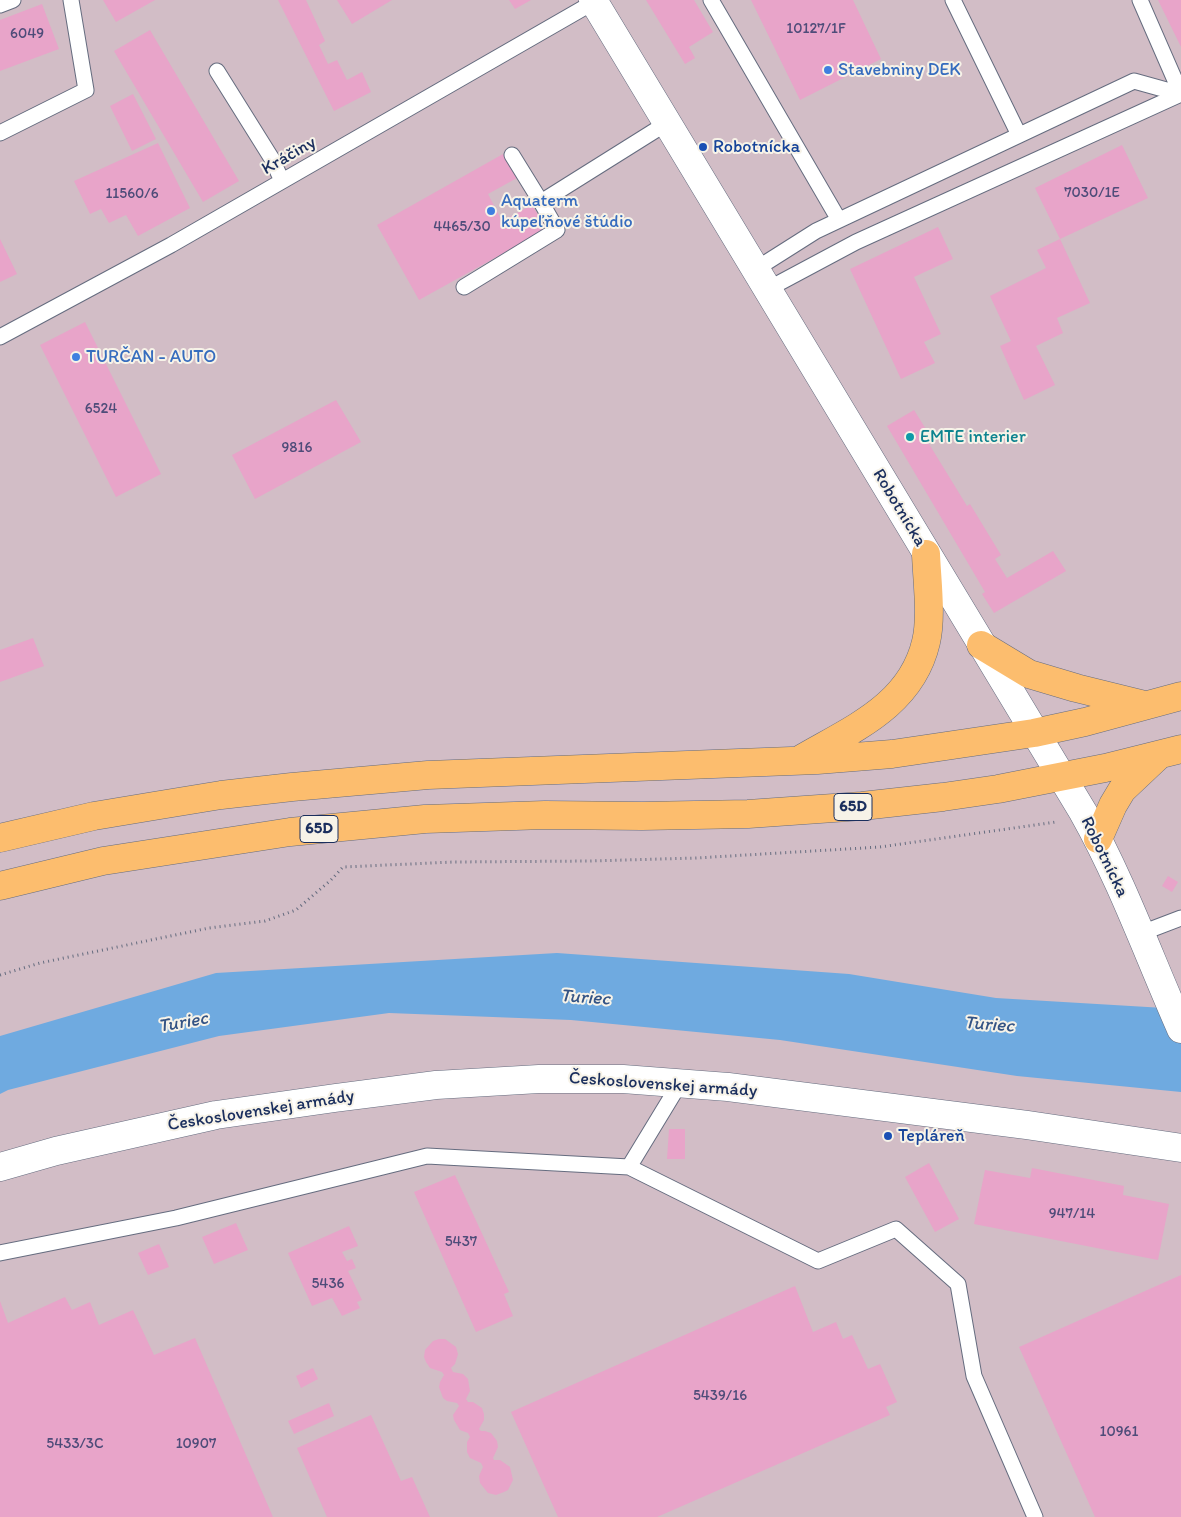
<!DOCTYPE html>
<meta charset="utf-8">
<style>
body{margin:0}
canvas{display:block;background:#efdebd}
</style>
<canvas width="1181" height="1517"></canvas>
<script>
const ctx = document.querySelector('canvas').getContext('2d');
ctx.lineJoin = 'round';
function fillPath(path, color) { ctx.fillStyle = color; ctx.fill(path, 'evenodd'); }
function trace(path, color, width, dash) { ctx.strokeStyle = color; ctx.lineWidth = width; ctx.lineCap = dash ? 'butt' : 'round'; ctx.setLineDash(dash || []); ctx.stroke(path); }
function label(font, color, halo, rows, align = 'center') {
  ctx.font = font + ' Itim,sans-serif'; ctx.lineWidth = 4; ctx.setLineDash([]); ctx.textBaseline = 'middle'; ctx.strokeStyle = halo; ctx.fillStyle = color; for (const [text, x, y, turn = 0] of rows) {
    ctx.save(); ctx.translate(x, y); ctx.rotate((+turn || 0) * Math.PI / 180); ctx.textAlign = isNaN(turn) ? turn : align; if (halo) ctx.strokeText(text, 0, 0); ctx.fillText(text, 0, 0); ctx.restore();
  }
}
fillPath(new Path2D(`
 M 0,0 L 1181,0 L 1181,1517 L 0,1517 Z`), '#d2bdc6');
fillPath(new Path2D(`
 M 557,953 L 849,974 L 996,998 L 1181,1009 L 1181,1092 L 1017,1076 L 780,1040 L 571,1020 L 389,1013 L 219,1036 L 8,1090 L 0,1094 L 0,1036 L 216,973 Z`), '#6faae0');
fillPath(new Path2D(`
 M 103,0 L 155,0 L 116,22 Z
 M 278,0 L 306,0 L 325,41 L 319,45 L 328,64 L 337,60 L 347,80 L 362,72 L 371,92 L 334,111 Z
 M 337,0 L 392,0 L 352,24 Z
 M 509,0 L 531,0 L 515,9 Z
 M 646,0 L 694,0 L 713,32 L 689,47 L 695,58 L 685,64 Z
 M 751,0 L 853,0 L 881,59 L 800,100 Z
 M 1158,0 L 1181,0 L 1181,47 Z
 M 42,4 L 59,49 L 0,71 L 0,20 Z
 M 150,30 L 239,181 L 203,202 L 114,51 Z
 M 133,94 L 156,139 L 132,151 L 110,106 Z
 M 158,143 L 190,208 L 138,236 L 126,215 L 109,223 L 101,209 L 90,214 L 74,181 Z
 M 1122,145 L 1148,198 L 1060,239 L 1035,188 Z
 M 503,154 L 517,178 L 488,194 L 502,221 L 532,205 L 547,229 L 419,300 L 377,225 Z
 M 938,227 L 953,259 L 914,277 L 941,334 L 924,342 L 935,363 L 901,379 L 850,269 Z
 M 0,239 L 17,274 L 0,282 Z
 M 1060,239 L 1090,303 L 1057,318 L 1063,333 L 1036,346 L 1055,385 L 1024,400 L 1000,346 L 1011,341 L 990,296 L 1046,268 L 1037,250 Z
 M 85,322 L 161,474 L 116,497 L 40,345 Z
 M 336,400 L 361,442 L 255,499 L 232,455 Z
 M 914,410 L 929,434 L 926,439 L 967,506 L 970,504 L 1001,555 L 995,559 L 1007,578 L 1053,551 L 1066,571 L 994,613 L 982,594 L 985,592 L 887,426 Z
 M 33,638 L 44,666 L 0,682 L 0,650 Z
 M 1168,876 L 1178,882 L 1172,892 L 1162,886 Z
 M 669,1129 L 685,1129 L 685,1159 L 667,1159 Z
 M 929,1163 L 959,1219 L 935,1232 L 905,1177 Z
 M 1032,1168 L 1124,1186 L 1123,1195 L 1169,1204 L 1158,1260 L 974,1224 L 985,1170 L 1030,1178 Z
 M 455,1175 L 509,1292 L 504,1294 L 513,1316 L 476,1332 L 414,1192 Z
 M 236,1223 L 248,1250 L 214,1264 L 202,1237 Z
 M 349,1226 L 358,1246 L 342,1252 L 347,1261 L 352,1259 L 356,1268 L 348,1271 L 362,1300 L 357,1302 L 360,1308 L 342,1316 L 332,1298 L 312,1306 L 288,1253 Z
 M 159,1244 L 169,1267 L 148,1275 L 138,1253 Z
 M 1181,1275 L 1181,1517 L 1095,1517 L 1019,1347 Z
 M 795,1286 L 813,1332 L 836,1322 L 843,1339 L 852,1335 L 868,1369 L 880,1364 L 897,1402 L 886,1407 L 890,1415 L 657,1517 L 558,1517 L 511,1412 Z
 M 65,1297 L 72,1310 L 90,1302 L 99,1325 L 133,1310 L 154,1355 L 195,1338 L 273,1517 L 0,1517 L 0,1301 L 8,1323 Z
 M 439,1339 L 445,1339 L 456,1347 L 458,1354 L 455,1364 L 451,1368 L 453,1372 L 463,1374 L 468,1379 L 470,1391 L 466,1399 L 468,1402 L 473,1402 L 482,1408 L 484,1414 L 484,1420 L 479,1429 L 481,1431 L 485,1431 L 491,1433 L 497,1441 L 498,1447 L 493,1458 L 494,1460 L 500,1460 L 510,1467 L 513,1480 L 508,1490 L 504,1492 L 496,1495 L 488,1493 L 480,1483 L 479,1476 L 483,1467 L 481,1463 L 470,1458 L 467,1452 L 467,1442 L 470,1437 L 468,1433 L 460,1430 L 454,1420 L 453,1415 L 459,1406 L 457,1403 L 447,1401 L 443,1398 L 439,1387 L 440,1382 L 444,1375 L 442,1372 L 430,1368 L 426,1362 L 424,1357 L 425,1350 L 433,1341 Z
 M 313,1368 L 318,1379 L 301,1388 L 296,1376 Z
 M 329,1403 L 334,1416 L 294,1434 L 288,1421 Z
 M 371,1415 L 401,1481 L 412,1477 L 430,1517 L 327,1517 L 297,1448 Z`), '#e8a4c9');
const service = new Path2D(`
 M 711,0 L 839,220
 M 953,0 L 1019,135
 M 1140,0 L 1181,94
 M 0,5 L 13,0
 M 217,71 L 272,159 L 282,181
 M 0,133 L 86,90 L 71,0
 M 512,155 L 541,202
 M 756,269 L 816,231 L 1134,81 L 1181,94
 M 464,287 L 557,230 L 541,202 L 667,123
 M 768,289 L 856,242 L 1181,94
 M 0,337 L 171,245 L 594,2
 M 1139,934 L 1181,918
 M 680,1083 L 629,1167 L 818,1261 L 896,1229 L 958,1284 L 974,1376 L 1035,1517
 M 0,1253 L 176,1218 L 427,1156 L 629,1167`);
const minor = new Path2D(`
 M 593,0 L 1083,812 C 1122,881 1149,957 1181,1029
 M 0,1167 L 56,1151 L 216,1115 L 335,1098 L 436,1085 L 539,1079 L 623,1079 L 728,1087 L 1027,1125 L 1181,1148`);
const primary = new Path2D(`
 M 981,645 L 1029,674 L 1076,688 L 1145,705
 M 801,759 C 852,729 911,706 926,642 C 932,617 927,580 926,554
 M 0,838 L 94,816 L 160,805 L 221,795 L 292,787 L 428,775 L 817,760 L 892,754 L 1034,733 L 1085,722 L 1181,696
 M 1098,839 L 1113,805 L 1122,790 L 1157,757
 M 0,886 L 103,861 L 290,832 L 425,819 L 545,815 L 642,816 L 748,814 L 862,806 L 943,797 L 998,789 L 1105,768 L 1181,749`);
trace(service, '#656c7f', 17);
trace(minor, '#656c7f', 29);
trace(primary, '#656c7f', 29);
trace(new Path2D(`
 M 0,975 L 40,963 L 209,928 L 265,921 L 296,910 L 331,880 L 343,867 L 454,862 L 590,861 L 696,858 L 880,847 L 1056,822`), '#656c7f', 3, [1, 4]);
trace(service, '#fff', 15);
trace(minor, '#fff', 28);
trace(primary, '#fcbd6e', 28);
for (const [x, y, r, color] of [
 [828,70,5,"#3f7fe0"],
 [703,147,5,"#1a4fb4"],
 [491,211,5,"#3f7fe0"],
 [76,357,5,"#3f7fe0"],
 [910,437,5,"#0f9aa8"],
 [888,1136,5,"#1a4fb4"]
]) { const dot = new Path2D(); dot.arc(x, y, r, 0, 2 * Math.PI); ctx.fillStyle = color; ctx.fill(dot); trace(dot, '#f7f3e8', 2); }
label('15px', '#4e4c79', null, [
 ["10127/1F",816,29],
 ["6049",27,34],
 ["7030/1E",1092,193],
 ["11560/6",132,194],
 ["4465/30",462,227],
 ["6524",101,409],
 ["9816",297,448],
 ["947/14",1072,1214],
 ["5437",461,1242],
 ["5436",328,1284],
 ["5439/16",720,1396],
 ["10961",1119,1432],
 ["5433/3C",75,1444],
 ["10907",196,1444]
]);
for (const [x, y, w] of [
 [853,807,38],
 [319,829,38]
]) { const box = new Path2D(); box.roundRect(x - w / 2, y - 13.5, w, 27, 4); ctx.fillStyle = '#f7f3e8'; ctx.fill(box); trace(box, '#1b2f5e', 1); }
label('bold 16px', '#1b2f5e', null, [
 ["65D",853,807],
 ["65D",319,829]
]);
label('18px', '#366cbe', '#f7f3e8', [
 ["Stavebniny DEK",838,70],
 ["Aquaterm",501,201],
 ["kúpeľňové štúdio",501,222],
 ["TURČAN - AUTO",86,357]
], 'left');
label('18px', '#164399', '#f7f3e8', [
 ["Robotnícka",713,147],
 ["Tepláreň",898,1136]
], 'left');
label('18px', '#1b2f5e', '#f7f3e8', [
 ["Kráčiny",289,156,-30],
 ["Robotnícka",899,508,59],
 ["Robotnícka",1104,857,64],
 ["Československej armády",663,1085,4],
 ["Československej armády",261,1111,-9]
]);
label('18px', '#0d838f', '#f7f3e8', [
 ["EMTE interier",920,437]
], 'left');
label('italic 19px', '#345485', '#f7f3e8', [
 ["Turiec",585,998,4],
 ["Turiec",183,1023,-10],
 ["Turiec",989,1025,4]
]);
</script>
